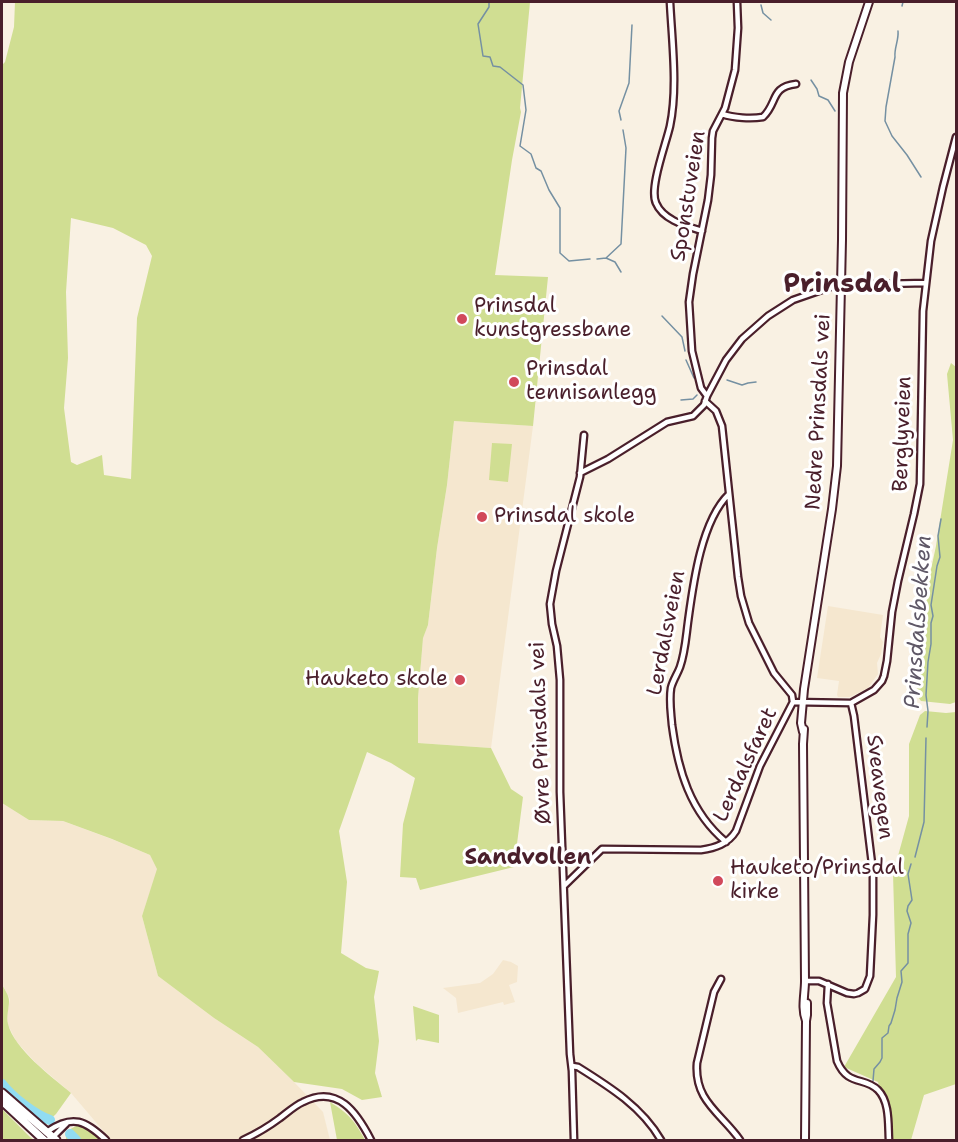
<!DOCTYPE html>
<meta charset="utf-8">
<style>
body{margin:0}
#map{position:relative;width:958px;height:1142px;overflow:hidden;background:#f9f1e3;font-family:"Shantell Sans",sans-serif}
canvas{display:block}
.frame{position:absolute;inset:0;border:3px solid #4a1f2b;pointer-events:none}
</style>
<div id="map">
<canvas width="958" height="1142"></canvas>
<div class="frame"></div>
</div>
<script>
const ctx = document.querySelector('canvas').getContext('2d');
ctx.lineJoin = 'round';
function fillPath(path, color) { ctx.fillStyle = color; ctx.fill(path, 'evenodd'); }
function trace(path, color, width, dash) { ctx.strokeStyle = color; ctx.lineWidth = width; ctx.lineCap = dash ? 'butt' : 'round'; ctx.setLineDash(dash || []); ctx.stroke(path); }
function label(font, color, halo, rows, align = 'center') {
  ctx.font = font + ' "Shantell Sans",sans-serif'; ctx.lineWidth = 6; ctx.setLineDash([]); ctx.textBaseline = 'middle'; ctx.strokeStyle = halo; ctx.fillStyle = color; for (const [text, x, y, turn = 0] of rows) {
    ctx.save(); ctx.translate(x, y); ctx.rotate((+turn || 0) * Math.PI / 180); ctx.textAlign = isNaN(turn) ? turn : align; if (halo) ctx.strokeText(text, 0, 0); ctx.fillText(text, 0, 0); ctx.restore();
  }
}
fillPath(new Path2D(`
 M 454,421 L 533,426 L 491,748 L 418,743 L 418,698 L 423,637 L 428,625 L 437,548 L 447,485 Z
 M 828,606 L 883,615 L 880,637 L 883,642 L 881,654 L 877,663 L 878,674 L 868,688 L 850,697 L 838,697 L 837,695 L 839,681 L 817,678 Z
 M 2,803 L 29,820 L 63,821 L 114,840 L 150,855 L 158,869 L 142,916 L 158,976 L 214,1018 L 258,1047 L 294,1082 L 323,1112 L 330,1140 L 111,1140 L 71,1093 L 36,1063 L 16,1041 L 8,1025 L 7,1015 L 10,999 L 2,984 Z
 M 503,960 L 511,962 L 518,966 L 517,982 L 509,985 L 515,1002 L 504,1005 L 503,1002 L 458,1013 L 456,998 L 443,988 L 480,983 L 493,974 Z`), '#f5e7cf');
fillPath(new Path2D(`
 M 15,2 L 530,2 L 520,108 L 521,112 L 512,160 L 495,275 L 548,277 L 533,426 L 454,421 L 447,485 L 437,548 L 428,625 L 423,638 L 418,698 L 418,743 L 491,748 L 511,789 L 523,797 L 514,867 L 420,890 L 416,878 L 400,877 L 403,824 L 415,778 L 391,763 L 367,752 L 339,831 L 347,882 L 341,953 L 366,968 L 379,971 L 374,997 L 379,1041 L 375,1073 L 382,1097 L 362,1100 L 342,1089 L 294,1082 L 258,1047 L 214,1018 L 158,976 L 142,916 L 157,869 L 150,855 L 112,839 L 63,821 L 29,820 L 2,803 L 2,65 L 5,62 L 14,27 ZM 71,218 L 113,228 L 146,245 L 152,256 L 137,318 L 131,479 L 104,475 L 102,455 L 77,465 L 71,462 L 64,408 L 68,358 L 66,292 Z
 M 951,363 L 956,367 L 956,702 L 950,704 L 921,701 L 918,697 L 917,681 L 922,670 L 923,652 L 925,635 L 921,616 L 936,546 L 953,440 L 947,374 Z
 M 492,443 L 512,444 L 508,482 L 489,480 Z
 M 925,711 L 946,713 L 956,712 L 956,1084 L 924,1095 L 911,1140 L 892,1140 L 878,1082 L 844,1067 L 896,977 L 893,874 L 909,816 L 909,744 L 920,715 Z
 M 2,984 C 4,989 9,995 9,1001 C 9,1009 6,1016 8,1024 C 14,1049 52,1077 71,1093 L 56,1114 L 43,1126 L 2,1089 Z
 M 413,1006 L 439,1015 L 439,1043 L 418,1039 L 416,1041 Z
 M 330,1102 C 349,1114 355,1121 365,1140 L 337,1140 Z
 M 2,1109 L 31,1138 L 34,1140 L 2,1140 Z
 M 80,1125 L 87,1128 L 102,1140 L 66,1140 C 65,1131 72,1127 80,1125 Z`), '#d0de92');
trace(new Path2D(`
 M 489,2 L 489,7 L 478,24 L 483,56 L 490,57 L 493,66 L 500,67 L 523,85 L 526,110 L 520,146 L 531,154 L 536,168 L 541,171 L 549,190 L 560,208 L 560,253 L 569,261 L 590,259
 M 761,5 L 763,13 L 771,20
 M 902,6 L 903,2
 M 898,31 C 899,40 894,48 895,57 L 886,107 L 885,121 L 892,136 L 907,155 L 921,177
 M 811,80 L 817,89 L 819,96 L 828,100 L 835,111
 M 621,120 L 619,111 L 629,83 L 632,25
 M 606,258 L 621,244 L 626,148 L 623,130
 M 597,259 L 606,258 L 615,262 L 621,272
 M 662,316 L 682,337 L 685,351
 M 686,360 L 694,378
 M 727,380 L 742,385 L 748,383 L 756,382
 M 681,400 L 693,399 L 697,395
 M 927,727 L 928,711 L 926,695 L 928,662 L 931,644 L 931,623 L 933,616 L 931,605 L 937,566 L 940,557 L 938,536 L 941,519
 M 915,857 L 924,822 L 926,738
 M 873,1081 L 874,1069 L 880,1062 L 882,1058 L 882,1038 L 888,1033 L 889,1026 L 891,1023 L 895,1010 L 897,998 L 902,982 L 901,971 L 908,963 L 908,934 L 911,923 L 907,911 L 908,906 L 912,900 L 908,874 L 911,864`), '#7590a2', 1.5);
trace(new Path2D(`
 M 2,1084 C 12,1097 35,1115 50,1120
 M 70,1134 L 76,1140`), '#91dcf2', 10);
const street = new Path2D(`
 M 670,2 C 672,41 678,88 670,126 C 666,144 649,188 656,203 C 663,220 686,226 702,231
 M 722,114 C 734,118 751,119 763,117 C 778,103 770,87 796,84
 M 707,396 L 701,388 L 692,351 L 689,302 L 693,274 L 708,200 L 711,175 L 712,138 L 713,131 L 725,108 L 735,70 L 738,28 L 737,2
 M 705,401 L 716,411 L 722,426 L 738,577 L 741,596 L 749,623 L 774,673 L 792,695 L 793,702
 M 580,473 L 608,459 L 667,422 L 693,416 L 704,405 L 707,396 L 726,360 L 742,339 L 768,316 L 793,300 L 836,285 L 926,283
 M 793,702 L 851,703 L 874,690 L 882,681 L 884,676 L 887,661 L 892,612 L 898,581 L 914,514 L 920,484 L 923,311 L 931,241 L 943,187 L 956,137
 M 726,842 C 690,812 678,770 672,725 C 671,712 669,701 671,688 C 673,680 677,675 680,667 C 685,653 686,637 688,622 C 693,585 701,521 729,494
 M 564,886 L 602,849 L 701,850 C 715,848 728,844 736,831 L 760,766 L 793,702
 M 721,979 L 714,992 L 697,1063 C 694,1101 721,1113 740,1140
 M 805,981 L 819,981 L 847,993 L 854,994 L 858,993 L 865,989 L 870,976 L 873,915 L 873,872 L 854,716 L 851,703
 M 828,984 L 827,1003 L 837,1061 C 848,1087 864,1076 878,1090 C 890,1102 888,1125 889,1140
 M 572,1066 L 578,1067 C 610,1087 642,1107 661,1140
 M 47,1133 L 48,1131 C 73,1114 86,1121 106,1140
 M 47,1140 L 52,1138 L 67,1123
 M 243,1140 C 256,1134 268,1127 280,1118 C 287,1113 294,1106 303,1102 C 338,1084 357,1113 371,1140
 M 574,1140 L 572,1071 L 570,1054 L 560,792 L 560,680 L 557,646 L 552,624 L 550,604 L 556,571 L 580,477 L 584,435`);
const secondary = new Path2D(`
 M 804,729 L 803,744 L 805,981 C 805,994 801,1008 806,1021
 M 803,732 L 801,723 L 804,689 L 832,509 L 837,466 L 842,240 L 843,93 L 849,62 L 869,2
 M 805,1140 L 806,1021 L 807,1015 L 807,1003`);
const primary = new Path2D(`
 M 2,1093 L 56,1140
 M 2,1101 L 44,1140`);
trace(street, '#4a1f2b', 9);
trace(secondary, '#4a1f2b', 10);
trace(primary, '#4a1f2b', 11);
trace(street, '#fff', 4.5);
trace(secondary, '#fff', 6);
trace(primary, '#fff', 7);
for (const [x, y, r, color] of [
 [462,319,6,"#d1495b"],
 [514,382,6,"#d1495b"],
 [482,517,6,"#d1495b"],
 [460,680,6,"#d1495b"],
 [718,881,6,"#d1495b"]
]) { const dot = new Path2D(); dot.arc(x, y, r, 0, 2 * Math.PI); ctx.fillStyle = color; ctx.fill(dot); trace(dot, '#fff', 2); }
label('21px', '#4a1f2b', '#fff', [
 ["Sponstuveien",689,196,-81],
 ["Nedre Prinsdals vei",819,412,-87],
 ["Berglyveien",903,434,-88],
 ["Lerdalsveien",667,633,-79],
 ["Øvre Prinsdals vei",541,733,-92],
 ["Lerdalsfaret",746,765,-65],
 ["Sveavegen",879,787,83]
]);
label('21px', '#4a1f2b', '#fff', [
 ["Prinsdal",474,307],
 ["kunstgressbane",474,331],
 ["Prinsdal",526,370],
 ["tennisanlegg",526,394],
 ["Prinsdal skole",494,517],
 ["Hauketo skole",448,680,"right"],
 ["Hauketo/Prinsdal",730,869],
 ["kirke",730,893]
], 'left');
label('italic 22px', '#5f5867', '#fff', [
 ["Prinsdalsbekken",919,622,-86]
]);
label('bold 22px', '#4a1f2b', '#fff', [
 ["Sandvollen",528,858]
]);
label('bold 27px', '#4a1f2b', '#fff', [
 ["Prinsdal",842,285]
]);
</script>
